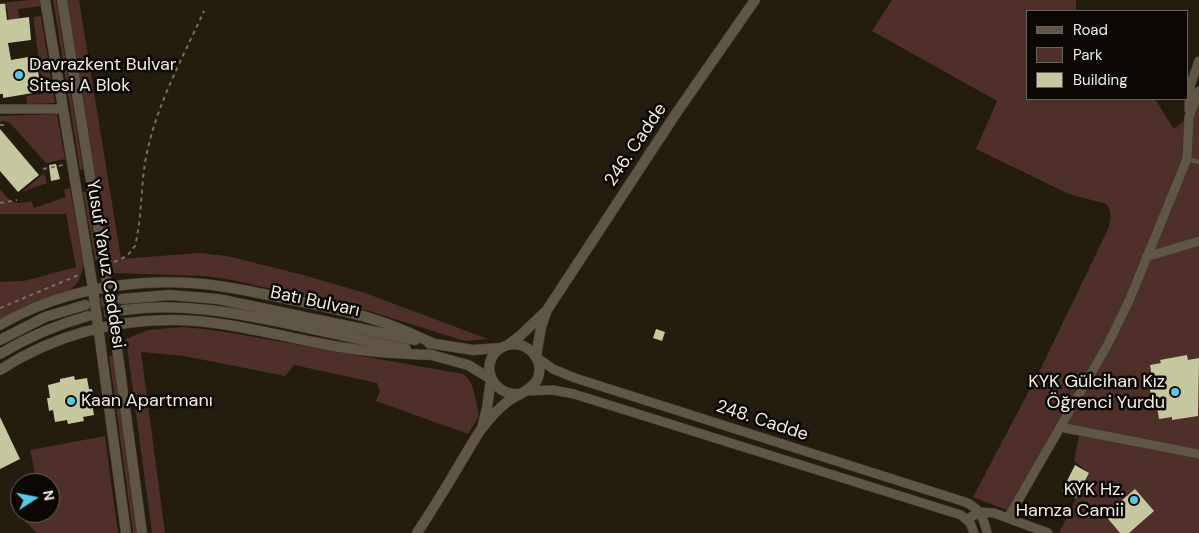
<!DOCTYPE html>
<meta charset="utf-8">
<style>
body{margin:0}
#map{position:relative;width:1199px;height:533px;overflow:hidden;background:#241d0e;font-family:"DM Sans",sans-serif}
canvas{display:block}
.legend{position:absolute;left:1026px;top:10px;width:162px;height:90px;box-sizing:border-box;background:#0b0803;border:1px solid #67635c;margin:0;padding:6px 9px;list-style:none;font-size:15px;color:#f1ece2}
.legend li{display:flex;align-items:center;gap:10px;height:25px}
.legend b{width:25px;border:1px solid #67635c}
.north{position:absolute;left:10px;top:473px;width:50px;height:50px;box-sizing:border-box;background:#0b0803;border:1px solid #67635c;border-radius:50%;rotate:79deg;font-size:14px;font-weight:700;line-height:20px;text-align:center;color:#f1ece2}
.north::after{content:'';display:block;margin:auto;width:18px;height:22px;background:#5ac8e5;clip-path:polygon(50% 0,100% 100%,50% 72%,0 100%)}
</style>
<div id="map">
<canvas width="1199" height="533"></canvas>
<ul class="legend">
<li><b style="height:6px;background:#5f5645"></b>Road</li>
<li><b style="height:14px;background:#4f2f29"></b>Park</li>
<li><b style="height:14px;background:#c5c79e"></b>Building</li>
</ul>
<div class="north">N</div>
</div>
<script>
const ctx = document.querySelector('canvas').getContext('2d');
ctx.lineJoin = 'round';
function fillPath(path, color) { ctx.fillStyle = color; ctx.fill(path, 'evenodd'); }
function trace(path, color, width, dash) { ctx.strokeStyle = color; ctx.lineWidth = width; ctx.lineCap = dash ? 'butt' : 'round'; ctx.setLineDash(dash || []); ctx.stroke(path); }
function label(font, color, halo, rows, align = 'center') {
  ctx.font = font + ' "DM Sans",sans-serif'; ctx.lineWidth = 5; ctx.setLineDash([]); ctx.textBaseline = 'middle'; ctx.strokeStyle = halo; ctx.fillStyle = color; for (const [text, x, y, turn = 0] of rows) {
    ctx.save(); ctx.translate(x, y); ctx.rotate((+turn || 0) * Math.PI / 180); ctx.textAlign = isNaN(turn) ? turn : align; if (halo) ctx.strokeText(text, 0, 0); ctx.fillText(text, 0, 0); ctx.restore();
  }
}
fillPath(new Path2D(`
 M 30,0 L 40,0 L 40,6 L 18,9 L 22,39 L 11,36 L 7,8 L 0,9 L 0,3 Z
 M 53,0 L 56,0 L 83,169 L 80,170 Z
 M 67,0 L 79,0 L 121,259 L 199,253 L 227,256 L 307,276 L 365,293 L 488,339 L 465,341 L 369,311 L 232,280 L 205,276 L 112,273 L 96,180 Z
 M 892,0 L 1076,0 L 1076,11 L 1028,11 L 1028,99 L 1155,99 L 1174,129 L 1189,117 L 1199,91 L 1199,533 L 1059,533 L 1089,473 L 1074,461 L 1080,431 L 1061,427 L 1012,512 L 973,497 L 1041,368 L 1109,227 C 1111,219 1112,210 1106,204 L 1069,194 L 976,149 L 997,101 L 872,31 Z
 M 41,16 L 55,103 L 27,104 L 26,96 L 41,94 L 40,91 L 43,90 L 33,17 Z
 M 57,114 L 65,159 L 46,163 L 10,123 L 4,121 L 0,122 L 0,116 Z
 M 44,173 L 47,183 L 22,192 Z
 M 70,188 L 83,261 L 84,266 L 78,282 L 69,291 L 0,321 L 0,282 L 24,281 L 76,267 L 66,214 L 0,214 L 0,189 C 11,202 13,206 31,201 L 34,208 L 66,197 L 64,190 Z
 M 83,192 L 86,192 L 98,260 L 95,260 Z
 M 182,327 L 205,329 L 232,333 L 463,374 C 475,381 476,404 479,416 L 468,434 L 376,401 L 380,391 L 377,383 L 294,365 L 285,376 L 184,356 L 141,352 L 165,533 L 152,533 L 126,339 L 148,330 Z
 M 113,355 L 137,533 L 133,533 L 109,356 Z
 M 105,436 L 118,533 L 37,533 L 12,508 L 20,504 L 20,513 L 50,513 L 50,483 L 37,483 L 30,450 Z`), '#4f2f29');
fillPath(new Path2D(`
 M 0,4 L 5,4 L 7,20 L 29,17 L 31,40 L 8,43 L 11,60 L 34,56 L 34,60 L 36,60 L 41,89 L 39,89 L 39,92 L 3,98 L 3,94 L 0,94 Z
 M 0,129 L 39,175 L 18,192 L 0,171 Z
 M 56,164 L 60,179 L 51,181 L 49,165 Z
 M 656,329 L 665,332 L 662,341 L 653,338 Z
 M 1187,355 L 1188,360 L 1199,358 L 1198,416 L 1172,420 L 1172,417 L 1159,419 L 1157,406 L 1153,407 L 1148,378 L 1152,378 L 1150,365 L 1161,363 L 1160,360 Z
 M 74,376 L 75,380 L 87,378 L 89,389 L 92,389 L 95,403 L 92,403 L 94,415 L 83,417 L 84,421 L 68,424 L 67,420 L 55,422 L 53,410 L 49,411 L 47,398 L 50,398 L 48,385 L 60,382 L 60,379 Z
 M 0,417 L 20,459 L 0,469 Z
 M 1075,465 L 1089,473 L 1076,498 L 1062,491 Z
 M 1135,489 L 1154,511 L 1129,533 L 1120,533 L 1105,515 Z`), '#c5c79e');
trace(new Path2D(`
 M 86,305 L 119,299
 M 89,316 L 124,310`), '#433c2e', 10, [10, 5]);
const service = new Path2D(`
 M 1187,159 L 1199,162`);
const minor = new Path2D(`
 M 0,109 L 63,109
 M 1189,110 L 1190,86 L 1199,61
 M 1146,257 L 1199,241
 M 536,357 L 553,369 L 575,378 L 965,502 C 980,508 984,519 987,533
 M 526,391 L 553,390 L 574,394 L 961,515 L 970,523 L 974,533
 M 1060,427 L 1199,454
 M 1008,518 L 1108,344 L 1129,301 L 1187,159 L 1189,117 L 1199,91
 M 967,519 L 980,512 L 994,513 L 1048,533`);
const tertiary = new Path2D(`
 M 45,0 L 93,289 L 126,533
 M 62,0 L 114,326 L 142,533
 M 122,299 L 170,295 L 218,299 L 415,340
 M 124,310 C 182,302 237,313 294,325 C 331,333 369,341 406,349
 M 547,310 L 677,112 L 755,0
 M 0,325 C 56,292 125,279 190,283 C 222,285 254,292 287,299 C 318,305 349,311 379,321 C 398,327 416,336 435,344
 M 0,340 L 45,317 L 85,305
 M 429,343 L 473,350 L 500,348
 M 508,345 L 521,335 L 547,310 L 541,327 L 536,357
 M 0,354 C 28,337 56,325 88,316
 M 428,354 L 468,365 L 491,379 L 487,408 L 482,428
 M 0,370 C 52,336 114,319 176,320 C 230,321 282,337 334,346 C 367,352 399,354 433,355
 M 417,533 C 432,510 447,486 461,462 C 468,451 475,437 483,427 C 490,418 498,409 507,402 C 516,395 531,391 537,380 C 546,361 528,340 508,345 C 479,353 485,394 518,394`);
trace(service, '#3b352d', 5.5);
trace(minor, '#3b352d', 10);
trace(tertiary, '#3b352d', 11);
trace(new Path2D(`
 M 0,125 L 5,125
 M 43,169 L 63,165
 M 0,203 L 17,200
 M 114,262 L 127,256 L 135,246 C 143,214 140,180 148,148 C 159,100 184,55 204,11
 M 0,308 L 81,274`), '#756e61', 2, [4, 4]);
trace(service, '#5f5645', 4.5);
trace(minor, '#5f5645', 9);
trace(tertiary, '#5f5645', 10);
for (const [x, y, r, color] of [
 [19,75,5,"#5ac8e5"],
 [1175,392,5,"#5ac8e5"],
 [71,401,5,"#5ac8e5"],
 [1134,500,5,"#5ac8e5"]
]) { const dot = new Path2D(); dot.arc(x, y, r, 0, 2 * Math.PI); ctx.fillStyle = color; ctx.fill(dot); trace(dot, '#0b0803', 2); }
label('18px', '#f1ece2', '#0b0803', [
 ["Davrazkent Bulvar",29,65],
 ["Sitesi A Blok",29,86],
 ["KYK Gülcihan Kız",1165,382,"right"],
 ["Öğrenci Yurdu",1165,403,"right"],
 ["Kaan Apartmanı",81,401],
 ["KYK Hz.",1124,490,"right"],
 ["Hamza Camii",1124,511,"right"]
], 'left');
label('18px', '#f1ece2', '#0b0803', [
 ["246. Cadde",636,145,-56],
 ["Yusuf Yavuz Caddesi",105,264,81],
 ["Batı Bulvarı",315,302,12],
 ["248. Cadde",762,421,18]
]);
</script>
